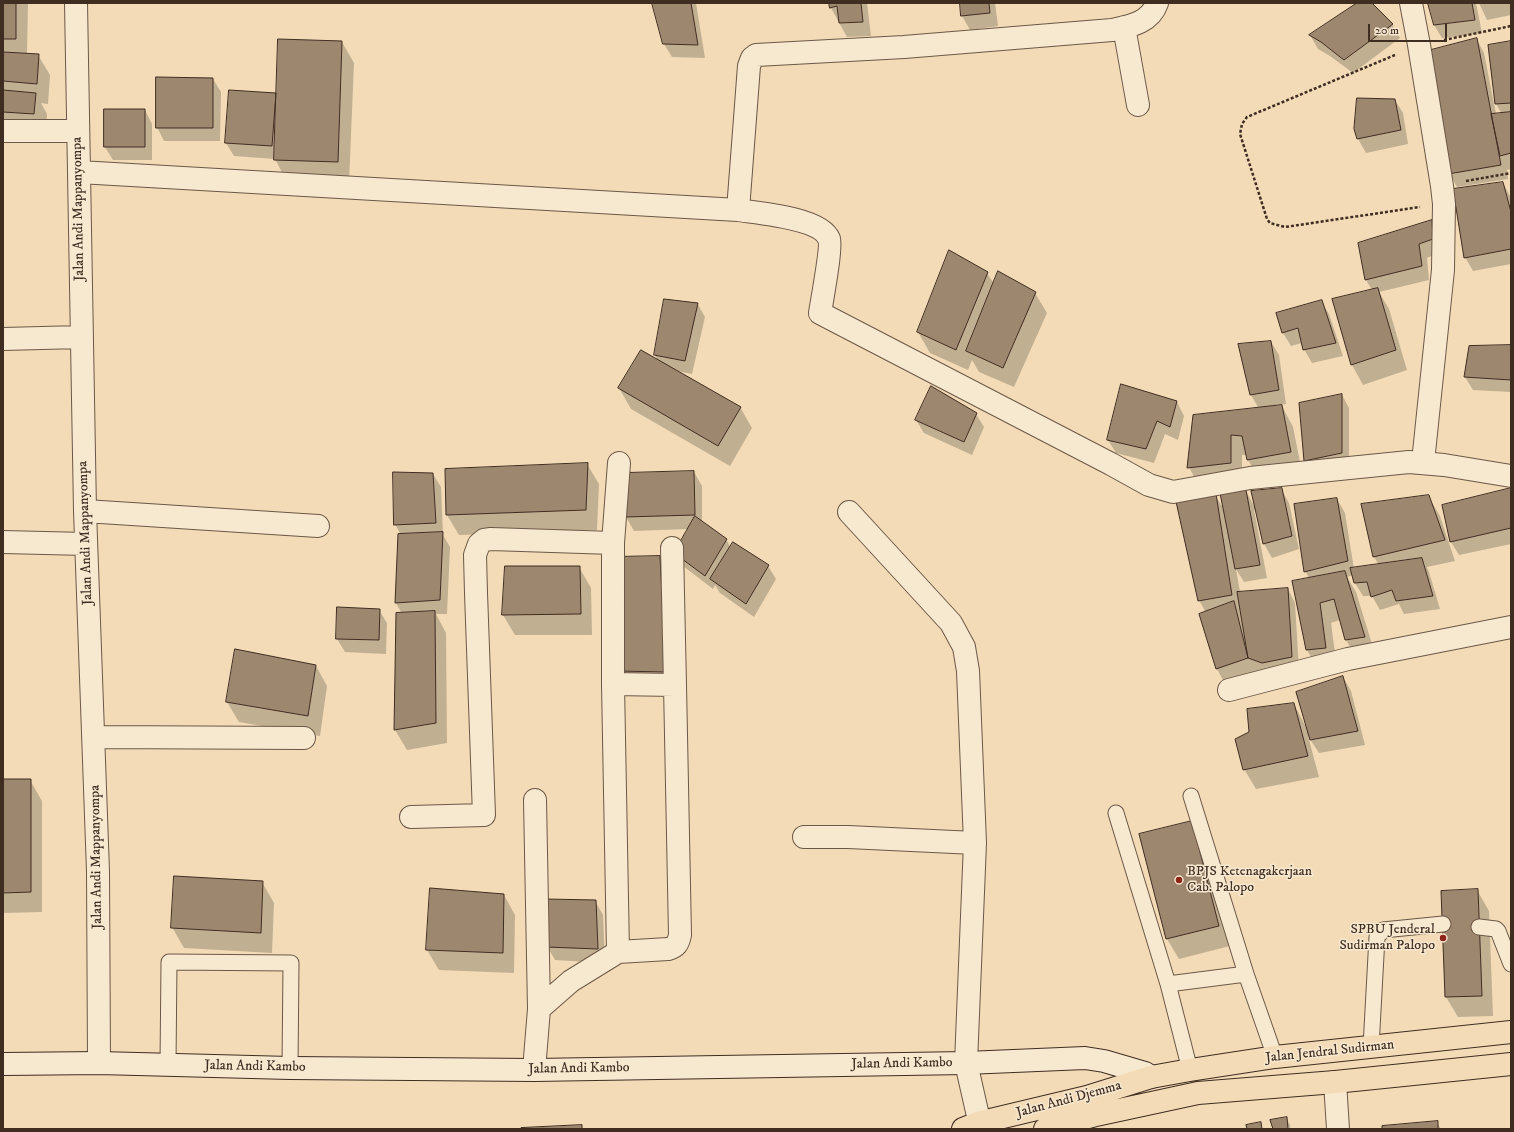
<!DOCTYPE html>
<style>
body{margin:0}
#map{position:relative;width:1514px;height:1132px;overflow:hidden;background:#f2dbb6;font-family:"IM FELL DW Pica",serif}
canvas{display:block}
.frame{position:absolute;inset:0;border:4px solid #402d22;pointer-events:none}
.scale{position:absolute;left:1368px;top:24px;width:79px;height:18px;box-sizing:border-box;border:2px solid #402d22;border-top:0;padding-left:5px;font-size:12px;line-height:14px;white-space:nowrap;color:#402d22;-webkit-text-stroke:3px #f7e8d0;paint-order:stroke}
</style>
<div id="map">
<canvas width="1514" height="1132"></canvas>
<div class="frame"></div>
<div class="scale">20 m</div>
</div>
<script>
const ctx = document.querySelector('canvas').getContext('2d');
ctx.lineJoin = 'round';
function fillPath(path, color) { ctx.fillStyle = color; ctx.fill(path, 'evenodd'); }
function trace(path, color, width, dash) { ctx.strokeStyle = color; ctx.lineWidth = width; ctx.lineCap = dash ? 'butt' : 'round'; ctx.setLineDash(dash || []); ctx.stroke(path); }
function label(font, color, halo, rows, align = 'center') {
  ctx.font = font + ' "IM FELL DW Pica",serif'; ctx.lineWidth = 3; ctx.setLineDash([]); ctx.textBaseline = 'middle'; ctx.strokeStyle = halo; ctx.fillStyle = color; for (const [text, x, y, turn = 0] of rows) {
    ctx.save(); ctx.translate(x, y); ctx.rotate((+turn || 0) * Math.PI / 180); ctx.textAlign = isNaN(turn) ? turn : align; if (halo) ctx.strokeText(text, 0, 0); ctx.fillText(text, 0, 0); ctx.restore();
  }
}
fillPath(new Path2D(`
 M 3,3 L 28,3 L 27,54 L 38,55 L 50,75 L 48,104 L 41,103 L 47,114 L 46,134 L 3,131 Z
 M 653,3 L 696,3 L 705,58 L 672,57 L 664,44 Z
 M 830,3 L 867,3 L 871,36 L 847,37 L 831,8 Z
 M 961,3 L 995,3 L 998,26 L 970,30 L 962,16 Z
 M 1359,3 L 1371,3 L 1392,24 L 1400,38 L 1353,73 L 1330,56 L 1318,49 L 1310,35 Z
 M 1429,3 L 1476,3 L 1482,33 L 1442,38 L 1434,25 Z
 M 1479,3 L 1511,3 L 1511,15 L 1487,20 Z
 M 1477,40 L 1484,53 L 1496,114 L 1502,114 L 1496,104 L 1490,46 L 1511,42 L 1511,169 L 1507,170 L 1508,179 L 1457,187 L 1449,173 Z
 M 342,42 L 354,63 L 349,183 L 286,180 L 275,159 L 234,156 L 226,143 L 275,94 L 277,97 Z
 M 213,79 L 221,92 L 220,141 L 164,141 L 157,127 Z
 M 1395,100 L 1403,113 L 1408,144 L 1366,153 L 1358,139 L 1355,128 Z
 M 145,110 L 152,124 L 152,160 L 113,160 L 105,147 Z
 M 1503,183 L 1511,198 L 1511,264 L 1473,271 L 1465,257 Z
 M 1431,222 L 1439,235 L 1440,252 L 1427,258 L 1429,280 L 1379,292 L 1389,309 L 1407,370 L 1363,385 L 1352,365 L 1372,290 L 1366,280 L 1360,244 Z
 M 987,273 L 994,284 L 1035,293 L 1047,313 L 1014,387 L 979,372 L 972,360 L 968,370 L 930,353 L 918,332 Z
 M 1321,301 L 1329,314 L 1343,356 L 1312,363 L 1304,349 L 1302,343 L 1291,346 L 1283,333 L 1277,314 Z
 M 697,303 L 705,317 L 692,374 L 677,371 L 740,407 L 752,428 L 730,466 L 631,409 L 619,388 L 658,361 L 655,355 Z
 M 1271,342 L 1279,355 L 1286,404 L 1276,405 L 1277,407 L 1282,406 L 1293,427 L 1302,472 L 1260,480 L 1248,460 L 1247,455 L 1242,455 L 1242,483 L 1200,488 L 1189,467 L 1259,409 L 1251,395 Z
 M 1511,346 L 1511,392 L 1473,390 L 1465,377 Z
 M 1342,395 L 1349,408 L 1349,467 L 1313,474 L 1305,460 Z
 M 1177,402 L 1184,416 L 1178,440 L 1165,434 L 1154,463 L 1116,453 L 1108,440 Z
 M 976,414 L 984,427 L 972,455 L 924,433 L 916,420 Z
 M 587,464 L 599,484 L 597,530 L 459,535 L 447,515 L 446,470 Z
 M 694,472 L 702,486 L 702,523 L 726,539 L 731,548 L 768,566 L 776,579 L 754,617 L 720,593 L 715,585 L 713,589 L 683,566 L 675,553 L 689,529 L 634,531 L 626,517 Z
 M 433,474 L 441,487 L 443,535 L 450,547 L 447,614 L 436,614 L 446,633 L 447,743 L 407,750 L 395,730 L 397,614 L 402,614 L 396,603 L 399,535 L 401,535 L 395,524 Z
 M 1281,489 L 1289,503 L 1299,549 L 1272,558 L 1264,544 L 1256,510 L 1254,510 L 1267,578 L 1244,582 L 1236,569 L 1240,592 L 1288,589 L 1295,603 L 1299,670 L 1224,682 L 1217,669 L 1206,613 L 1199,600 L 1215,495 L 1225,511 L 1246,491 L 1255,508 Z
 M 1511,489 L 1511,544 L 1459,555 L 1451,542 L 1443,506 Z
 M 1428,496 L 1440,516 L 1455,561 L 1427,567 L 1429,572 L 1440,609 L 1404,614 L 1399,604 L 1380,610 L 1372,596 L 1363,596 L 1355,583 L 1353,575 L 1347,577 L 1356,592 L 1376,657 L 1358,660 L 1346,640 L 1340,620 L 1331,623 L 1337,668 L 1319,670 L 1307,650 L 1293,582 L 1310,579 L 1305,571 L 1337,499 L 1345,513 L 1354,569 L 1379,565 L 1374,557 Z
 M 660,557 L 672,577 L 677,693 L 630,692 L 619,671 Z
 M 579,567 L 591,588 L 592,635 L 515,635 L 503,615 Z
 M 379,610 L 387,623 L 386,654 L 345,652 L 337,639 Z
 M 316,666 L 327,686 L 320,736 L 239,722 L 227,702 Z
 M 1343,677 L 1351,691 L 1365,745 L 1319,753 L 1308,736 L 1319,777 L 1256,789 L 1244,769 L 1250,733 L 1294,704 L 1306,727 Z
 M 3,780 L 30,780 L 42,801 L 42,912 L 3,913 Z
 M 1192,822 L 1230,946 L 1179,959 L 1167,939 Z
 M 262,882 L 274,903 L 272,953 L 184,948 L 172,927 Z
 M 431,889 L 504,895 L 515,915 L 514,973 L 439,970 L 427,950 Z
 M 1477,890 L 1489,911 L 1493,1016 L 1458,1017 L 1446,997 L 1442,892 Z
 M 595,901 L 603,915 L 605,963 L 555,960 L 547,946 Z
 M 1286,1118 L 1290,1125 L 1290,1129 L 1274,1129 Z
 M 1437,1122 L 1441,1129 L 1383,1129 Z`), '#0003');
const building = new Path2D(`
 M 3,3 L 16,3 L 16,39 L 3,39 Z
 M 652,3 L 691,3 L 698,45 L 663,44 Z
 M 829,3 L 861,3 L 863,22 L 839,23 L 837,6 L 830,8 Z
 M 960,3 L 989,3 L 990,13 L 961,16 Z
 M 1357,3 L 1372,3 L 1393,24 L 1344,60 L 1321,42 L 1309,35 Z
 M 1428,3 L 1472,3 L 1475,20 L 1434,25 Z
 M 1477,38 L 1501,165 L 1448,174 L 1431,50 Z
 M 278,39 L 342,41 L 338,162 L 274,160 Z
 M 1511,41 L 1511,103 L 1495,104 L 1488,45 Z
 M 3,52 L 39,54 L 37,84 L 3,81 Z
 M 156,77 L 213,78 L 213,128 L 156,128 Z
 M 3,90 L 36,93 L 34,114 L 3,112 Z
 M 229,90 L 276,93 L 272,146 L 225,143 Z
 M 1357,98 L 1395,99 L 1401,130 L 1357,139 L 1354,129 Z
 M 104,109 L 145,109 L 145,147 L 104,147 Z
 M 1511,112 L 1511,153 L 1500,156 L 1491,114 Z
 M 1503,182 L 1511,212 L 1511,249 L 1464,258 L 1453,189 Z
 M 1432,220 L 1433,239 L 1419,244 L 1422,266 L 1365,280 L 1358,243 Z
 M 949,250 L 988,272 L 956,350 L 917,332 Z
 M 998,271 L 1036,292 L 1003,368 L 966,351 Z
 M 1378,288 L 1396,350 L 1351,365 L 1332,299 Z
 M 664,299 L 698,303 L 685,361 L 654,355 Z
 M 1322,300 L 1336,343 L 1303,350 L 1298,328 L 1282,333 L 1276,313 Z
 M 1271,341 L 1279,390 L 1250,395 L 1238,344 Z
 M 1511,345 L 1511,380 L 1464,377 L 1469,346 Z
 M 641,350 L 741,407 L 718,446 L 618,388 Z
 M 1121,384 L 1177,401 L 1170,427 L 1157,421 L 1146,449 L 1107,440 Z
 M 931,386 L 977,413 L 964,442 L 915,420 Z
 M 1342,394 L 1342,453 L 1304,461 L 1299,403 Z
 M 1282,405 L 1291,452 L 1247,460 L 1242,436 L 1231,435 L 1231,463 L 1187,468 L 1193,415 Z
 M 588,463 L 586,510 L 446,515 L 445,469 Z
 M 694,471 L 695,515 L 625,517 L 625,473 Z
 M 393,472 L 433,473 L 436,523 L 394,525 Z
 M 1282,488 L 1292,536 L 1263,544 L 1251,491 Z
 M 1511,488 L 1511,528 L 1450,542 L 1442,505 Z
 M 1246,490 L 1260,565 L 1235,569 L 1220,493 Z
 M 1216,494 L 1232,595 L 1198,601 L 1175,497 Z
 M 1429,495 L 1445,540 L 1373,557 L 1361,504 Z
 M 1337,498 L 1348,561 L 1304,572 L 1294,504 Z
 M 695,516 L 727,539 L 705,576 L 674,553 Z
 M 443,532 L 440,600 L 395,603 L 398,534 Z
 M 733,542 L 769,565 L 746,604 L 710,579 Z
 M 660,556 L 666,672 L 618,671 L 614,557 Z
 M 1422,558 L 1433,596 L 1396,601 L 1392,590 L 1371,597 L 1367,582 L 1354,583 L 1350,568 Z
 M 505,566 L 580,566 L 581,614 L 502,615 Z
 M 1345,571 L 1365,637 L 1345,640 L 1334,599 L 1320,603 L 1326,648 L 1306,650 L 1292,581 Z
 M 1288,588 L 1292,657 L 1262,663 L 1248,658 L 1237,592 Z
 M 1234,601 L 1248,658 L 1216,669 L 1199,614 Z
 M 337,607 L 380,609 L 379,640 L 336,639 Z
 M 435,611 L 436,723 L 394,730 L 396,613 Z
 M 235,649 L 316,665 L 308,716 L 226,702 Z
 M 1343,676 L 1358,731 L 1310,740 L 1296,692 Z
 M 1294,703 L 1308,756 L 1243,770 L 1235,739 L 1249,732 L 1247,709 Z
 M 3,779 L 31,779 L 31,892 L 3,893 Z
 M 1192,821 L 1219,926 L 1166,939 L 1139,834 Z
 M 174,876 L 263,881 L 261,933 L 171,928 Z
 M 430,888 L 504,894 L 503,953 L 426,950 Z
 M 1478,889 L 1482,996 L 1445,997 L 1441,891 Z
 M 546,899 L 596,900 L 598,949 L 546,947 Z
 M 1287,1117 L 1288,1129 L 1273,1129 L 1270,1120 Z
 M 1438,1121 L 1438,1129 L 1382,1129 L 1382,1126 Z
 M 1261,1122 L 1262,1129 L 1247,1129 L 1246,1125 Z
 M 582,1125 L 582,1129 L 521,1129 L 521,1128 Z`);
fillPath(building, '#9d876f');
trace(building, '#402d22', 1);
const lane = new Path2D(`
 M 1191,796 L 1246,974
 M 1116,813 L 1168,984
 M 1479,927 L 1496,929 L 1498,931 L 1511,964
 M 1371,1047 L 1377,937 L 1383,930 L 1443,924
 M 168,1065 L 169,962 L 291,963 L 290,1068
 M 1190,1070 L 1168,984 L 1246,974 L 1275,1057`);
const street = new Path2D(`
 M 76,3 L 85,511 L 98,871 L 99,1063
 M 1411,3 L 1419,45 L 1442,186 L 1444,204 L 1443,270 L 1423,462
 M 1124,27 L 1138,105
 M 3,131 L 78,131
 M 79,172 L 738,210 C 758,213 821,218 829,239 C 832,247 822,300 820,313 L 1111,464 L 1149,485 L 1173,492 L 1250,478 L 1409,462 L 1444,465 L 1511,476
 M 738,210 L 749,66 L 752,58 L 756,55 L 904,47 L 1112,30 C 1130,26 1150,23 1157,3
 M 3,339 L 81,337
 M 85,511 L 318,526
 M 849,512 L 951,623 L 964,647 L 968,671 L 975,843 L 966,1063 L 981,1129
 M 3,542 L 86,544
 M 672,548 L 675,685
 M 613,684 L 675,685 L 680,935 C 678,944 676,947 668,949 L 618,952
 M 1229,690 L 1348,659 L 1511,627
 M 94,737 L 304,738
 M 535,800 L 539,1009
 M 411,817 L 484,815 L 476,593 L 475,555 L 479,544 L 484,540 L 491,539 L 613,543
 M 804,837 L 848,837 L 975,843
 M 534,1070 L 539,1009 L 571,981 L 618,952 L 613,684 L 613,543 L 619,463
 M 1335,1082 L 1338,1129`);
const secondary = new Path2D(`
 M 3,1064 L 99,1063 L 290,1068 L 534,1070 L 966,1063 L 1085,1058 L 1104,1061 L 1145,1073 L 1151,1077`);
const highway = new Path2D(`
 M 963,1129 L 978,1123 L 1087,1097 L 1151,1077 L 1190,1070 L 1275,1057 L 1511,1032
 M 1045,1129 L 1096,1115 L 1198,1093 L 1335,1082 L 1511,1064`);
trace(lane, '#6c5847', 17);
trace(street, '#6c5847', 24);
trace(secondary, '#402d22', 24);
trace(highway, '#402d22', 24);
trace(new Path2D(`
 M 1444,40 L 1511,26
 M 1395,55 L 1247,117 L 1242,124 L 1240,134 L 1267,219 L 1270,223 L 1285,227 L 1420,207
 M 1466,181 L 1511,173`), '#402d22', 2.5, [3, 2]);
trace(lane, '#f7e8d0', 15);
trace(street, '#f7e8d0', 22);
trace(secondary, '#f7e8d0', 22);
trace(highway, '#f2dbb6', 22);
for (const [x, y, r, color] of [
 [1179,880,4,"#8f2418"],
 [1443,938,4,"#8f2418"]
]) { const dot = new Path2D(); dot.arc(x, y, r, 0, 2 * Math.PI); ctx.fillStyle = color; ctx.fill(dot); trace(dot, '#f7e8d0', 1.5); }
label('14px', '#402d22', '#f7e8d0', [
 ["Jalan Andi Mappanyompa",79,209,-91],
 ["Jalan Andi Mappanyompa",86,533,-92],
 ["Jalan Andi Mappanyompa",97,857,-91],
 ["Jalan Jendral Sudirman",1330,1052,-6],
 ["Jalan Andi Kambo",902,1064,-1],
 ["Jalan Andi Kambo",255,1067,1],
 ["Jalan Andi Kambo",579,1069,-1],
 ["Jalan Andi Djemma",1069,1100,-15]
]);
label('14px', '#402d22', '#f7e8d0', [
 ["BPJS Ketenagakerjaan",1187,872],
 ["Cab. Palopo",1187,888],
 ["SPBU Jenderal",1435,930,"right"],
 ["Sudirman Palopo",1435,946,"right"]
], 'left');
</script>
